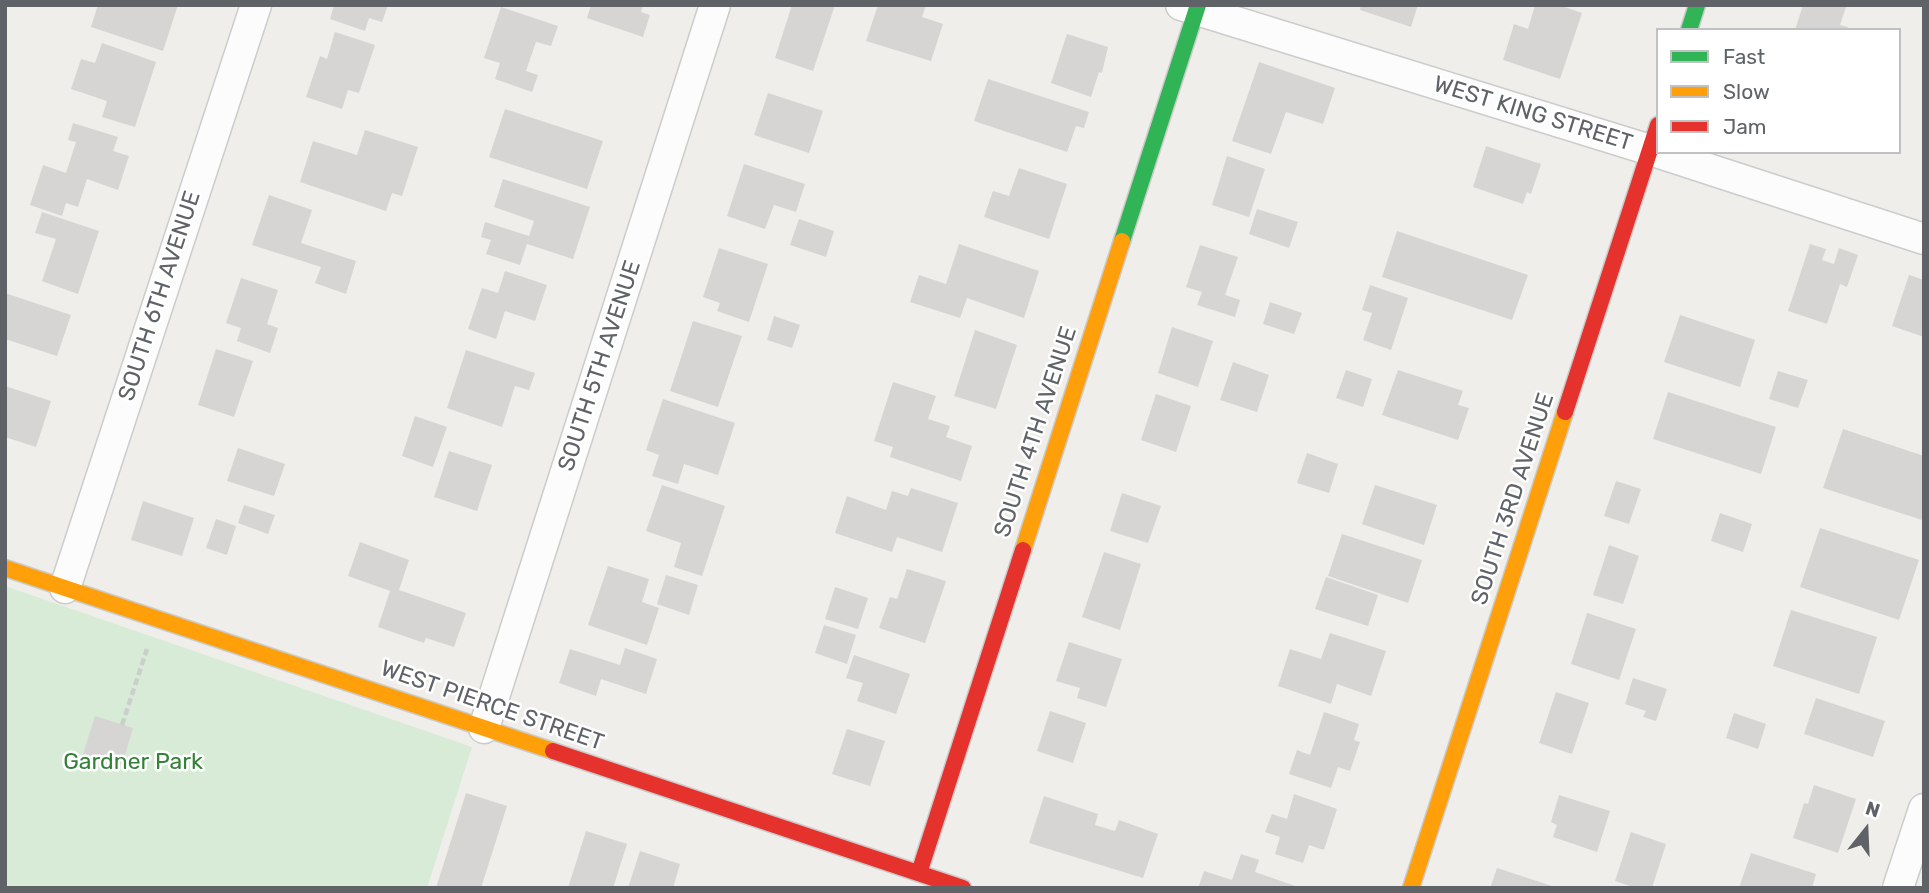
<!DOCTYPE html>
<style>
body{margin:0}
#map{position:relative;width:1929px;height:893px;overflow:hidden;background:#efeeea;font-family:Rubik,sans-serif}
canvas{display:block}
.frame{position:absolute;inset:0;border:7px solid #5f6368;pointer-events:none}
.legend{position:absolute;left:1656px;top:28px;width:245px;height:126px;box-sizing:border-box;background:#fff;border:2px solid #bfc1c3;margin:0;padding:9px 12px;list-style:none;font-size:21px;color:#5f6368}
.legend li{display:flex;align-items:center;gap:14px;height:35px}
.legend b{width:35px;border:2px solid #bfc1c3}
.north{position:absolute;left:1831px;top:795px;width:70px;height:70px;-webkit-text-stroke:5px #fff;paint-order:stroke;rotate:18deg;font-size:19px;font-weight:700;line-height:28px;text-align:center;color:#5f6368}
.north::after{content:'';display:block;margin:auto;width:24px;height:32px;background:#5f6368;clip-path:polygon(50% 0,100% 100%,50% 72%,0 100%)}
</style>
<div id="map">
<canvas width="1929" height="893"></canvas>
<div class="frame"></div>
<ul class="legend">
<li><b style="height:9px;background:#30b455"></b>Fast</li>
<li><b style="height:9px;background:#ff9f0a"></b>Slow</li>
<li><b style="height:9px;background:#e5322d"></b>Jam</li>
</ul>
<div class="north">N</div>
</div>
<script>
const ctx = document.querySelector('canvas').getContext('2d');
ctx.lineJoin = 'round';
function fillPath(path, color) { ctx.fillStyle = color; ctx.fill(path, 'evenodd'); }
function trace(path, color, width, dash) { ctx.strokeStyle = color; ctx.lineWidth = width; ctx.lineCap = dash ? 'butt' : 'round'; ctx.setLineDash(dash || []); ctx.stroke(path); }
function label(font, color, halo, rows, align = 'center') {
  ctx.font = font + ' Rubik,sans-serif'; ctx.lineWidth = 5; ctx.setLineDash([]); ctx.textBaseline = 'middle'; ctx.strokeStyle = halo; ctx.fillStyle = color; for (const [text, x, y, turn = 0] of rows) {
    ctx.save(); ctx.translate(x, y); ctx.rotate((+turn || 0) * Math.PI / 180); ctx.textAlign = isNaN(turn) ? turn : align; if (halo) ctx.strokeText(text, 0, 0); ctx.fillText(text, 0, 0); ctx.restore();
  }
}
fillPath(new Path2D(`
 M 5,586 L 472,747 L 427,888 L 5,888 Z`), '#d8ebd6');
fillPath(new Path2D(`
 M 98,5 L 115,7 L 178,5 L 163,51 L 91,27 Z
 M 334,5 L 388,5 L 382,22 L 369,18 L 365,31 L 330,19 Z
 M 591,5 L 643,5 L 641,12 L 650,15 L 643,37 L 587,18 Z
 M 792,5 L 835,5 L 813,71 L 775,58 Z
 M 878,5 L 926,5 L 922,17 L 943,24 L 931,61 L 866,41 Z
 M 1361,5 L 1418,5 L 1411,27 L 1360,10 Z
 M 1535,5 L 1559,5 L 1582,13 L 1560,79 L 1503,60 L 1514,24 L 1528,29 Z
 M 1803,5 L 1846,7 L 1840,25 L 1848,27 L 1848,30 L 1795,30 Z
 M 501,7 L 558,26 L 551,46 L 536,42 L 526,71 L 538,75 L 532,92 L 495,79 L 500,63 L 484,58 Z
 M 335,32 L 375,45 L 359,93 L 348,90 L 342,109 L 306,97 L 320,56 L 327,59 Z
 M 1067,34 L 1108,47 L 1102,73 L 1099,72 L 1091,97 L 1051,83 Z
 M 102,43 L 156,62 L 135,127 L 102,117 L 107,101 L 71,89 L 81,59 L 95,63 Z
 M 1259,62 L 1335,88 L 1323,124 L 1286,112 L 1271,154 L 1232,141 Z
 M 988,79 L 1089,112 L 1084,128 L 1076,126 L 1067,152 L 974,121 Z
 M 768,93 L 823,111 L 809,153 L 754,135 Z
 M 505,109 L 603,141 L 587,189 L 489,157 Z
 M 73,123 L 118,137 L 113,151 L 129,156 L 118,190 L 87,179 L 78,207 L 66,203 L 62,216 L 30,205 L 43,165 L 66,173 L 76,142 L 68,140 Z
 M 365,130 L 418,147 L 402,196 L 392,193 L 386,211 L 300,182 L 313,141 L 357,155 Z
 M 1486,146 L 1541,164 L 1531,194 L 1527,192 L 1523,204 L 1473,187 Z
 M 1227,156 L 1265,169 L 1249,217 L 1212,205 Z
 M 744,164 L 805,184 L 796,212 L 774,205 L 765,229 L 727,216 Z
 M 1019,168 L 1067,184 L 1049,239 L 984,217 L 993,191 L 1009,196 Z
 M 503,179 L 590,207 L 573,259 L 527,244 L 520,265 L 486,254 L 491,240 L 481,237 L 485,222 L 529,236 L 534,221 L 494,207 Z
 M 269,195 L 312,210 L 301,243 L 356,261 L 346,294 L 315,283 L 321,267 L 252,245 Z
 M 1257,209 L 1298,222 L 1289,248 L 1249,234 Z
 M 42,212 L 99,231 L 78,294 L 42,281 L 56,239 L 35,233 Z
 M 799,219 L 834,231 L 826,257 L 790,245 Z
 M 1397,231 L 1528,275 L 1512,320 L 1382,277 Z
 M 959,244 L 1039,271 L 1024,318 L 967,298 L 960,318 L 910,302 L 919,275 L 946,284 Z
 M 1810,244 L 1826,249 L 1822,260 L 1834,264 L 1839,248 L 1858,255 L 1847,287 L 1840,284 L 1827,324 L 1788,311 Z
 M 1200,245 L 1238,257 L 1225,295 L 1240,300 L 1235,317 L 1197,305 L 1202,292 L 1186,287 Z
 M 719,248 L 768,264 L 749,322 L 717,311 L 720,303 L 703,297 Z
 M 505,271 L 547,285 L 535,321 L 505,311 L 496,339 L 468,329 L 482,288 L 498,293 Z
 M 1909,275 L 1924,280 L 1924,337 L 1892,326 Z
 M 241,278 L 278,290 L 267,324 L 278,328 L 270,353 L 237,341 L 241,328 L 226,323 Z
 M 1370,285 L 1408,298 L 1391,350 L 1363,340 L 1372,313 L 1362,310 Z
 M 5,293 L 71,315 L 57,356 L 5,339 Z
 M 1270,302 L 1302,313 L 1294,334 L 1263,324 Z
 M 1680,315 L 1755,340 L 1740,387 L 1664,362 Z
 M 774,316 L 800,325 L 792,348 L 767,340 Z
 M 693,321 L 742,336 L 718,407 L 670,391 Z
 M 1172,327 L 1213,341 L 1198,387 L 1158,373 Z
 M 975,330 L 1017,345 L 996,409 L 954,396 Z
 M 216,349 L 253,361 L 234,417 L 198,405 Z
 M 466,350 L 535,373 L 529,390 L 515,386 L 502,427 L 447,408 Z
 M 1233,362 L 1269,375 L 1257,412 L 1220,400 Z
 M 1346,370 L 1372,379 L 1363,407 L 1336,398 Z
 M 1398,370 L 1463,391 L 1458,405 L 1469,408 L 1458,440 L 1382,415 Z
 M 1778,371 L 1808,380 L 1798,408 L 1769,399 Z
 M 893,382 L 936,396 L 928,419 L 950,426 L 946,437 L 972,446 L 961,481 L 890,457 L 893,447 L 874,441 Z
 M 5,386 L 51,401 L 36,447 L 5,437 Z
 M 1668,392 L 1776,427 L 1761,474 L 1653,439 Z
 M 1156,394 L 1191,406 L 1176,452 L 1141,440 Z
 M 663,399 L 735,423 L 718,475 L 684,464 L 678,484 L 652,476 L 659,455 L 646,450 Z
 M 415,416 L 447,427 L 433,467 L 402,456 Z
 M 1843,429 L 1924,456 L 1922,520 L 1823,488 Z
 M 238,448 L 285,464 L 274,496 L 227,481 Z
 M 449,451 L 492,465 L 477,511 L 434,497 Z
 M 1307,453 L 1338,464 L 1329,493 L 1297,483 Z
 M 1616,481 L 1641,489 L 1629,524 L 1604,516 Z
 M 662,485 L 725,506 L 702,576 L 674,567 L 681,543 L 646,531 Z
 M 1375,485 L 1437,505 L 1424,545 L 1362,524 Z
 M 911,488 L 958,503 L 942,552 L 897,537 L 892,552 L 835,533 L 847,496 L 886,510 L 892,491 L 908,496 Z
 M 1122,493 L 1161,506 L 1148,543 L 1110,531 Z
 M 143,501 L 194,518 L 182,556 L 131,540 Z
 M 244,505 L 275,515 L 268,534 L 238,523 Z
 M 1720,513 L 1752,524 L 1743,552 L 1711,541 Z
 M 216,519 L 236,526 L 227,555 L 206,548 Z
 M 1820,528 L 1919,560 L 1899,620 L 1800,587 Z
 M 1342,534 L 1422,560 L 1408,603 L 1328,576 Z
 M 360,542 L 409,560 L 399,590 L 466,613 L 454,647 L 426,638 L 424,643 L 378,627 L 390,591 L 348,576 Z
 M 1609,545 L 1639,556 L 1623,604 L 1593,595 Z
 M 1104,552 L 1141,564 L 1120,630 L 1082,617 Z
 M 608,566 L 649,579 L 642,602 L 659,608 L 647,645 L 588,625 Z
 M 907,569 L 946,581 L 925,643 L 879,628 L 890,597 L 897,599 Z
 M 666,575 L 698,585 L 689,615 L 657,604 Z
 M 1326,577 L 1378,595 L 1368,626 L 1315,609 Z
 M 835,587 L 868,598 L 858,629 L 825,619 Z
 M 1791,610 L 1877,637 L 1859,694 L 1773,666 Z
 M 1587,613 L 1636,629 L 1619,680 L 1571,664 Z
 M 824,625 L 856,635 L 847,664 L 815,653 Z
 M 1330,633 L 1386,651 L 1371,696 L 1337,684 L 1331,704 L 1278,686 L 1290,649 L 1321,659 Z
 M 1069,642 L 1122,659 L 1106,707 L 1077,698 L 1080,688 L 1056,681 Z
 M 625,648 L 657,659 L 646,694 L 601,679 L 596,696 L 559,683 L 570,649 L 620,665 Z
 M 854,655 L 910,674 L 896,714 L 857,701 L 863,683 L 846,678 Z
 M 1633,678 L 1667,689 L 1656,721 L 1643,717 L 1646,711 L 1625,704 Z
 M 1556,692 L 1589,703 L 1572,754 L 1539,743 Z
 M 1816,698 L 1885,721 L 1873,757 L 1804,734 Z
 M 1050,711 L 1086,723 L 1073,763 L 1037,751 Z
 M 1324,712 L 1359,724 L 1354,740 L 1360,742 L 1350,771 L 1338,767 L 1331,788 L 1289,774 L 1297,750 L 1310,755 Z
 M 1734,713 L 1766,724 L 1758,749 L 1726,738 Z
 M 95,716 L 133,728 L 122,765 L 83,754 Z
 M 847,729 L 885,741 L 870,786 L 832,774 Z
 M 1814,785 L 1856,799 L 1838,853 L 1793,838 L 1804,803 L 1808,804 Z
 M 466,793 L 507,806 L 481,888 L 436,888 Z
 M 1294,794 L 1337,809 L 1324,850 L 1309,845 L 1303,863 L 1275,854 L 1280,837 L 1265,832 L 1272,814 L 1287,819 Z
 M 1559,795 L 1610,811 L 1597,852 L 1553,837 L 1557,825 L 1551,822 Z
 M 1044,796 L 1098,814 L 1095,825 L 1115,831 L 1119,820 L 1158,834 L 1143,878 L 1029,843 Z
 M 586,831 L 627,844 L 613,888 L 568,888 Z
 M 1631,832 L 1666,844 L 1652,888 L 1636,888 L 1615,881 Z
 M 640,851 L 680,864 L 673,888 L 628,888 Z
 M 1751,853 L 1816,874 L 1812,888 L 1739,888 Z
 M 1241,854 L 1259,860 L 1255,872 L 1301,888 L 1198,888 L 1204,871 L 1232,880 Z
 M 1497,868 L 1555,887 L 1555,888 L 1490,888 Z`), '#d6d5d3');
const street = new Path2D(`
 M 1181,5 L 1650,150 L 1924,239
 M 65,588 L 256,5
 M 484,728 L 715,5
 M 1898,888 L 1924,809`);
const fast = new Path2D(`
 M 1689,30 L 1697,5
 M 1122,241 L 1198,5`);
const slow = new Path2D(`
 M 1023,550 L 1122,241
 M 5,568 L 553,751
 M 1411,888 L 1565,412`);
const jam = new Path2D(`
 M 1565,412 L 1658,125
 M 553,751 L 963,888
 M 919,873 L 1023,550`);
trace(street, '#cbcccc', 33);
trace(fast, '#cacacb', 19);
trace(slow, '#cacacb', 19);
trace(jam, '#cacacb', 19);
trace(new Path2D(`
 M 122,725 L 147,649`), '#cacfcc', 4.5, [7, 3.5]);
trace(street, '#fdfcfc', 30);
trace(fast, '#30b455', 16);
trace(slow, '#ff9f0a', 16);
trace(jam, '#e5322d', 16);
label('23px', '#5f6368', '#fff', [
 ["WEST KING STREET",1533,114,17],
 ["SOUTH 6TH AVENUE",160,296,-72],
 ["SOUTH 5TH AVENUE",600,366,-72],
 ["SOUTH 4TH AVENUE",1036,432,-72],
 ["SOUTH 3RD AVENUE",1513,499,-72],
 ["WEST PIERCE STREET",492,706,19]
]);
label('23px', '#348238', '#fff', [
 ["Gardner Park",133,762]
]);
</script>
